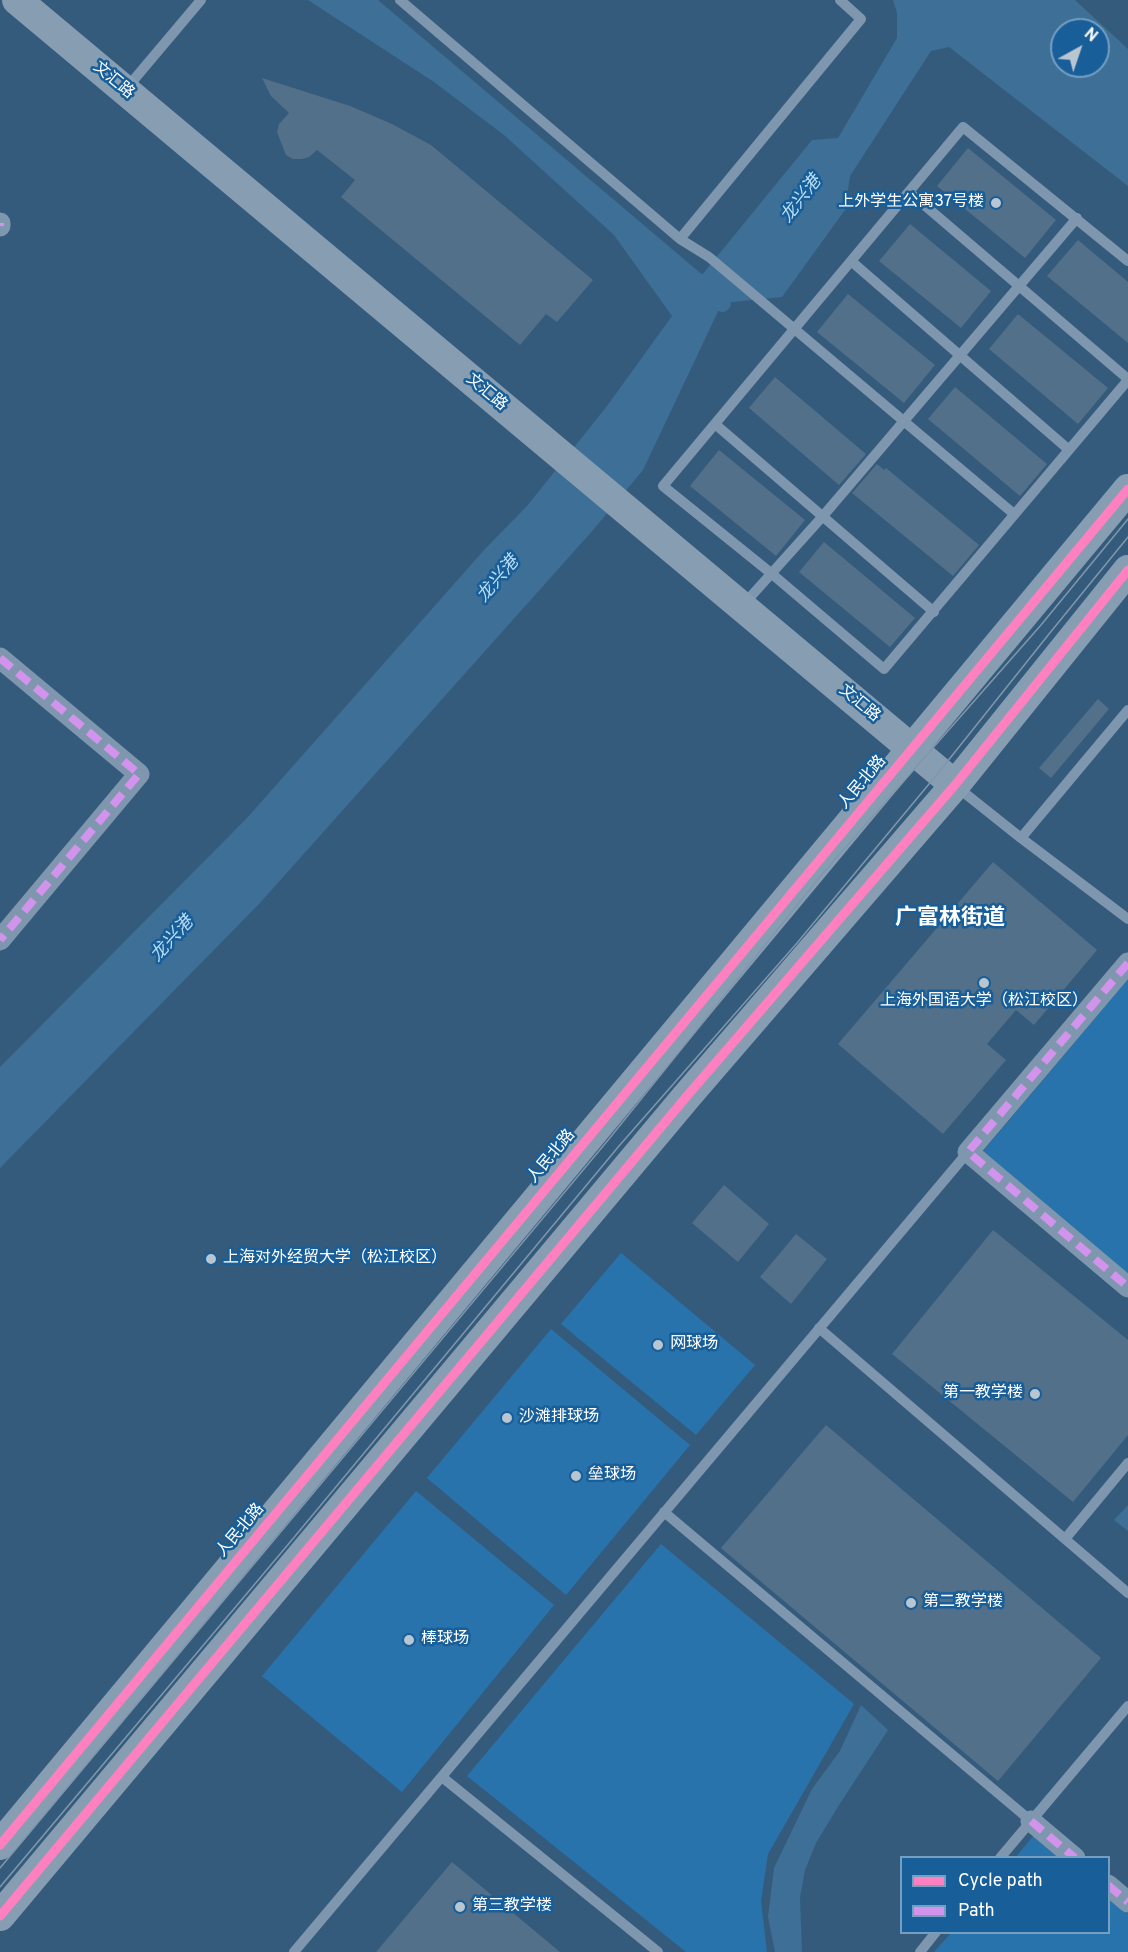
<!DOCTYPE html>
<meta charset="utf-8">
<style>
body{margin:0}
#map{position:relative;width:1128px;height:1952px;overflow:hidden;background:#355b7c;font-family:Overpass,sans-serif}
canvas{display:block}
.legend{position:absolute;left:900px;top:1856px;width:210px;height:78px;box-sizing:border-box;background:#185e99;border:2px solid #749ec2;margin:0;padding:8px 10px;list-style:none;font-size:18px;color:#fff}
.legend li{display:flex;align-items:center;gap:12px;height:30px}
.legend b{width:30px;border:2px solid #749ec2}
.north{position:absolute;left:1050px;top:18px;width:60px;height:60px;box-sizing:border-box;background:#185e99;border:2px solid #749ec2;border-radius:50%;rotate:40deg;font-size:16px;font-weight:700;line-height:24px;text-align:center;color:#fff}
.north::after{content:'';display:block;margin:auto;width:21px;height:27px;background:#b8c6d1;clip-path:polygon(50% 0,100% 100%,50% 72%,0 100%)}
</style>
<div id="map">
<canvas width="1128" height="1952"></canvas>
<ul class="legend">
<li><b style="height:8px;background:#ff80c0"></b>Cycle path</li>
<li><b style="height:8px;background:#d193ec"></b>Path</li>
</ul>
<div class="north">N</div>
</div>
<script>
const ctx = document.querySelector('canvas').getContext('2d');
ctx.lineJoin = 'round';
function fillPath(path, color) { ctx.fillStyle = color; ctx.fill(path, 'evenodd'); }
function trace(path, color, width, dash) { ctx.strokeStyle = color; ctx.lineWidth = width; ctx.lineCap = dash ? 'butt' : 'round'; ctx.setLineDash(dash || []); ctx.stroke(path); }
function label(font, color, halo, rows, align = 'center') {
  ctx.font = font + ' Overpass,"Noto Sans SC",sans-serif'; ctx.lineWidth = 5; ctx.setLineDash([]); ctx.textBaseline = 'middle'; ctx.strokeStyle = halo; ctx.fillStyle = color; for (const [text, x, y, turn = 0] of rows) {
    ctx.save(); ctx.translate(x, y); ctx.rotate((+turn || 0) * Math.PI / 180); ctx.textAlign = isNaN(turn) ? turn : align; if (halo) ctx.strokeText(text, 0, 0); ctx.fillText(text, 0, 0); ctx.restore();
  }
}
fillPath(new Path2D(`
 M 1128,979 L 1128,1281 L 979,1156 Z
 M 621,1253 L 755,1365 L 696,1435 L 561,1324 Z
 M 551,1329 L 690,1445 L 566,1595 L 427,1478 Z
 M 416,1491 L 554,1605 L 402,1792 L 262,1676 Z
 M 661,1544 L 854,1704 L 768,1854 L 761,1901 L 767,1952 L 686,1952 L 467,1776 Z
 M 1035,1834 L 1063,1858 L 1015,1858 Z
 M 1109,1897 L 1128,1914 L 1128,1952 L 934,1952 L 951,1933 L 1108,1932 Z`), '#2973ad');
fillPath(new Path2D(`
 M 308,0 L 359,0 L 697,281 L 812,140 L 838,138 L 897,38 L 897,13 L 893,0 L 1075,0 L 1128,49 L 1128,186 L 949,47 L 931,51 L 850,176 L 845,210 L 782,297 L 722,303 L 643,470 L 594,529 L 259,904 L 0,1168 L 0,1067 L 247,818 L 485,549 L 527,506 L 607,406 L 672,316 L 614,235 L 504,135 L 434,82 ZM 1062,30 L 1098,30 L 1098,66 L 1062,66 Z
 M 1128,1505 L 1128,1531 L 1114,1520 Z
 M 861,1705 L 888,1730 L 839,1805 L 816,1843 L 805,1870 L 800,1898 L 802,1952 L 775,1952 L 768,1917 L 774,1868 L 812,1789 L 840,1751 Z`), '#3d6f97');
trace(new Path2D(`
 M 364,0 L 722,303`), '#3d6f97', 18);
fillPath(new Path2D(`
 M 262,78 L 350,106 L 392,124 L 431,145 L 593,280 L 557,322 L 546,314 L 520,345 L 341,197 L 355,180 L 317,150 L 309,157 L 302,159 L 293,159 L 286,155 L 277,132 L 279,124 L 289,113 L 271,96 Z
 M 968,148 L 1056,220 L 1025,258 L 937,186 Z
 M 910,224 L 991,291 L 961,328 L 879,261 Z
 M 1078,240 L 1128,282 L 1128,343 L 1047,276 Z
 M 848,294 L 935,365 L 904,403 L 817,332 Z
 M 1018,314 L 1108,388 L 1078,424 L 989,349 Z
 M 775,377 L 866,454 L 839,485 L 749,408 Z
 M 955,387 L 1047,464 L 1020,496 L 928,419 Z
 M 719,450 L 805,520 L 776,556 L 690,486 Z
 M 877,464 L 884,470 L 886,468 L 979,545 L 953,576 L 852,493 Z
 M 824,542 L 915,618 L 890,647 L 799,572 Z
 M 1098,699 L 1109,709 L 1051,778 L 1039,768 Z
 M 993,862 L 1097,950 L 1034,1025 L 1016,1010 L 987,1044 L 1006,1060 L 943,1134 L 838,1044 Z
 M 724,1185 L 769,1224 L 738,1262 L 692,1223 Z
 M 993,1230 L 1128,1340 L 1128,1435 L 1073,1502 L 892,1354 Z
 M 796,1234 L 827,1259 L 791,1304 L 760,1277 Z
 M 826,1425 L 1101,1658 L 998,1781 L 721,1548 Z
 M 452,1862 L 560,1952 L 376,1952 Z`), '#52708a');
trace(new Path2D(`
 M 400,0 L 680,239 L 709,257 L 1014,514
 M 126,89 L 201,0
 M 909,192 L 1128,379
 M 680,239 L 861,19 L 840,0
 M 851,261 L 1068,449
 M 1128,261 L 963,127 L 663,486 L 772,574 L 884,669 L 1128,380
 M 715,424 L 934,612
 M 744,604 L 823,516 L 1077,218
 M 957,787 L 1021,838 L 1128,919
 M 1021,838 L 1128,710
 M 819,1328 L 1128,1593
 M 664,1512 L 1031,1821
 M 1065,1539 L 1128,1463
 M 442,1777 L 658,1952
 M 1000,1858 L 1128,1706
 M 294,1952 L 968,1152
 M 920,1952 L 936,1932`), '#7f97ae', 10);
trace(new Path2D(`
 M 0,223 L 0,226
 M 0,658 L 139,774 L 0,940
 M 1128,963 L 968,1152 L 1128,1287
 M 1031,1821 L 1075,1858
 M 1108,1885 L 1128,1902`), '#7f97ae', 21);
trace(new Path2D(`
 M 17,0 L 955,785
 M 0,1845 L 1128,489
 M 0,1916 L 687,1096 L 955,785 L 1128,570`), '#879eb2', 30);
trace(new Path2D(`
 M 0,1868 L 609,1139 L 823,873 L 1041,625 L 1128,519
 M 0,1887 L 291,1541 L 619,1146 L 797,943 L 939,772 L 1049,634 L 1128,537`), '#7f97ac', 1.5);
trace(new Path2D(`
 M 0,223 L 0,226
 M 0,658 L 139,774 L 0,940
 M 1128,963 L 968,1152 L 1128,1287
 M 1031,1821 L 1075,1858
 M 1108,1885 L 1128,1902`), '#d193ec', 8, [15, 8]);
trace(new Path2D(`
 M 0,1845 L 1128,489
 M 0,1916 L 687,1096 L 955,785 L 1128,570`), '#ff80c0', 9);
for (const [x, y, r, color] of [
 [996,203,6,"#b8c6d1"],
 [984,983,6,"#b8c6d1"],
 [211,1259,6,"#b8c6d1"],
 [658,1345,6,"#b8c6d1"],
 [1035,1394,6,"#b8c6d1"],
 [507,1418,6,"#b8c6d1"],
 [576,1476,6,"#b8c6d1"],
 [911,1603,6,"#b8c6d1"],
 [409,1640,6,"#b8c6d1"],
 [460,1907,6,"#b8c6d1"]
]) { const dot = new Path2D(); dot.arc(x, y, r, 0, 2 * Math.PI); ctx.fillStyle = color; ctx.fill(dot); trace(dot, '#185e99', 2); }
label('16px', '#fff', '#185e99', [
 ["文汇路",113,81,40],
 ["文汇路",486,393,40],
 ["文汇路",859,704,40],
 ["人民北路",863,783,-50],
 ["人民北路",552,1157,-50],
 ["人民北路",241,1531,-50]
]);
label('16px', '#fff', '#185e99', [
 ["上外学生公寓37号楼",984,203,"right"],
 ["上海外国语大学（松江校区）",984,1002,"center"],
 ["上海对外经贸大学（松江校区）",223,1259],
 ["网球场",670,1345],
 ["第一教学楼",1023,1394,"right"],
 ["沙滩排球场",519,1418],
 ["垒球场",588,1476],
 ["第二教学楼",923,1603],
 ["棒球场",421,1640],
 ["第三教学楼",472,1907]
], 'left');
label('italic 18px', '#b8ddf8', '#185e99', [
 ["龙兴港",802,200,-52],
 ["龙兴港",499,580,-50],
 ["龙兴港",173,940,-48]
]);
label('bold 22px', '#fff', '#185e99', [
 ["广富林街道",950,920]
]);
</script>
